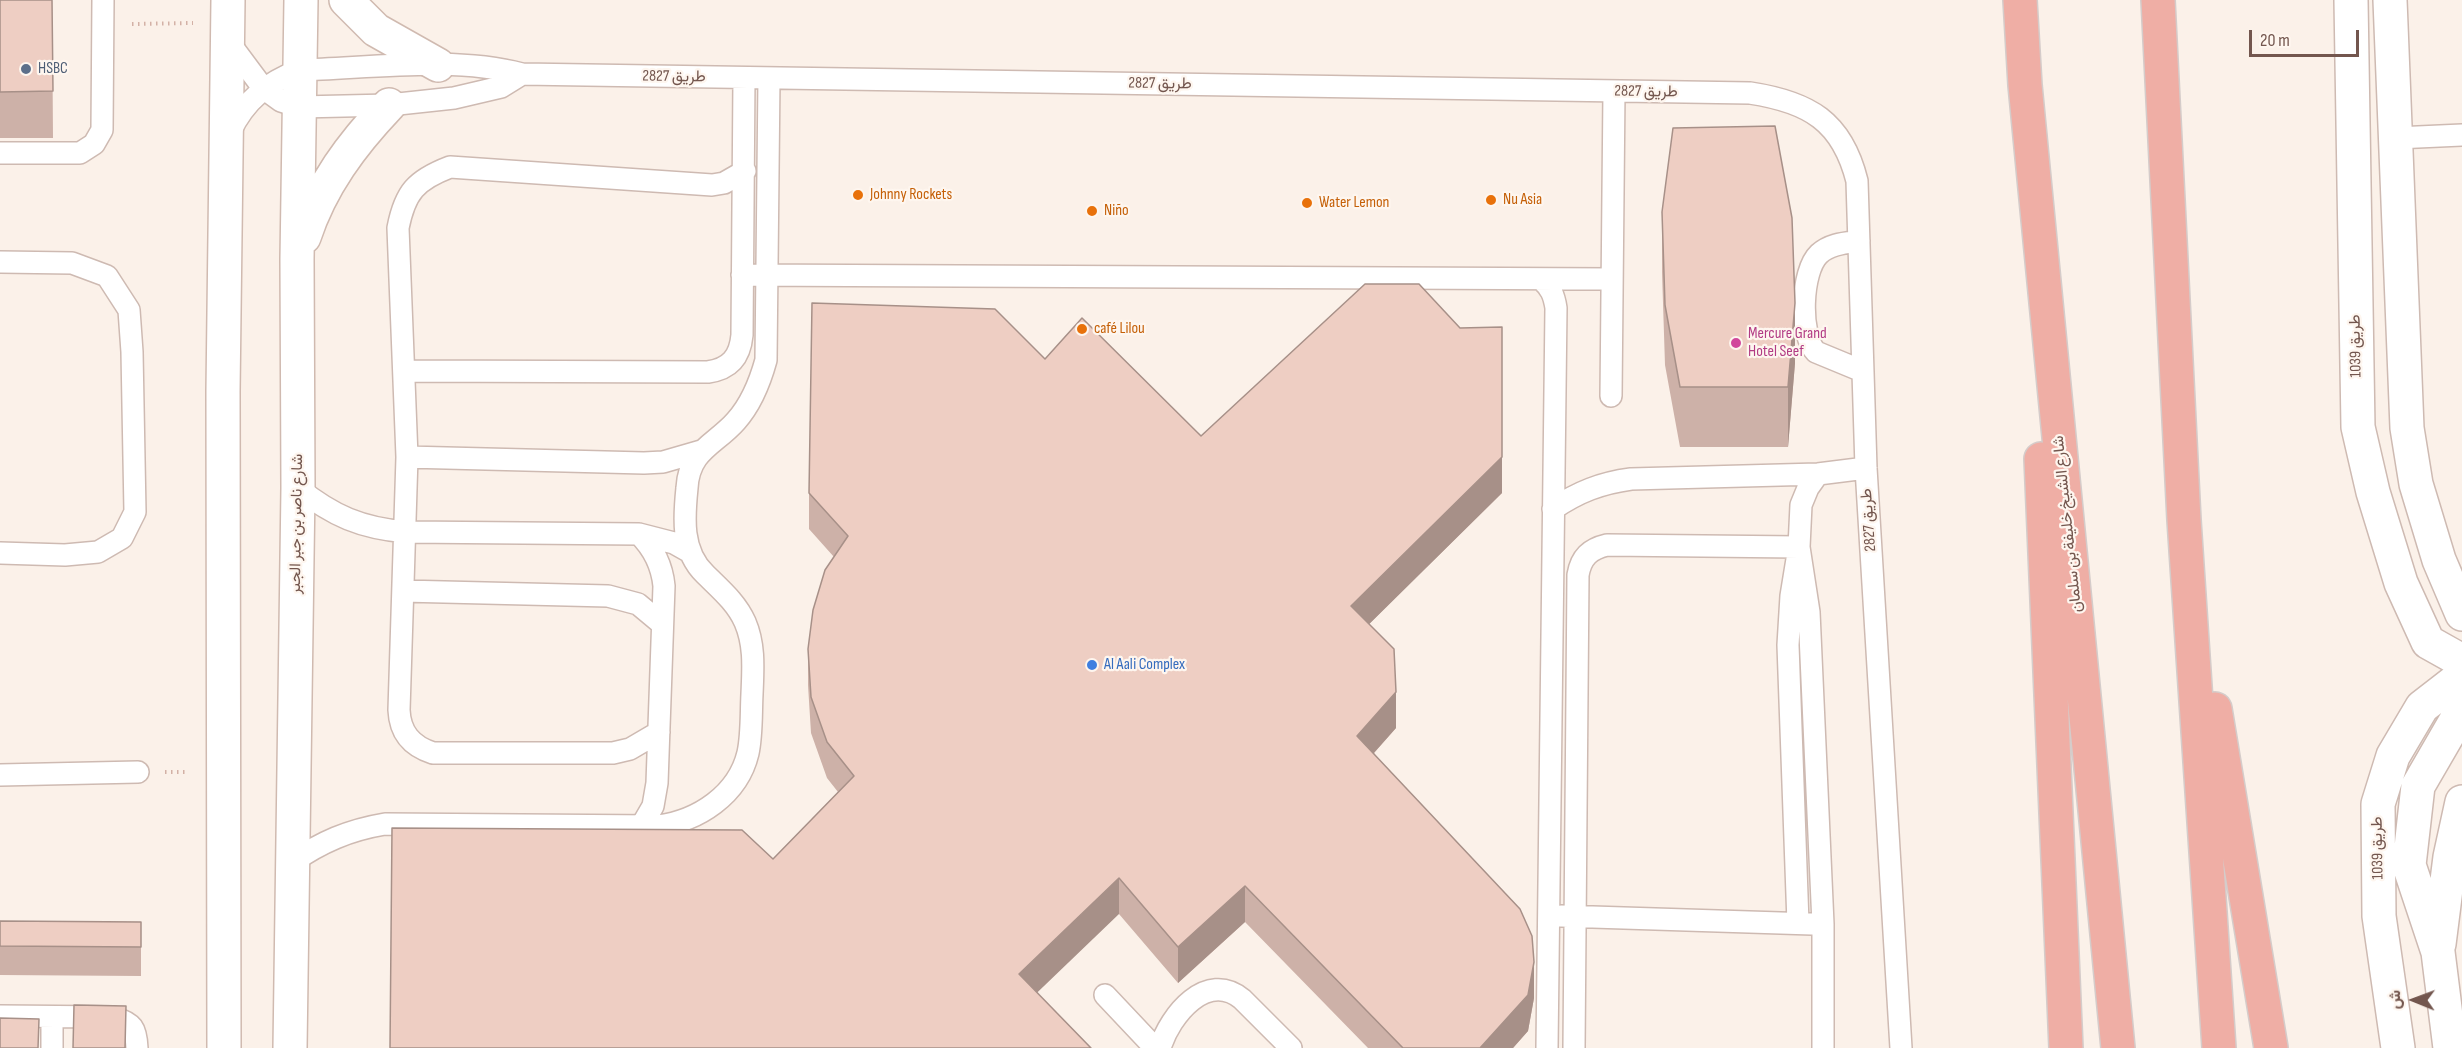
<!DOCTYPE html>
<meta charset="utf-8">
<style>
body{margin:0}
#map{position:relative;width:2462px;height:1048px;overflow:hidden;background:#fbf1e9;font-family:"Sofia Sans Condensed",Vazirmatn,sans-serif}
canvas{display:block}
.north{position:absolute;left:2384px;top:970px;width:60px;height:60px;-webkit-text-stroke:4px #fef6ef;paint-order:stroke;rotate:271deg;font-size:16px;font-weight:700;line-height:24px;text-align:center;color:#73564e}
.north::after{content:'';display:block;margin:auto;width:21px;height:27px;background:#73564e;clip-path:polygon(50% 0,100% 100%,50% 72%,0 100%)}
.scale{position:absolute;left:2249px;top:30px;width:110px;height:27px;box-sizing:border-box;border:3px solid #73564e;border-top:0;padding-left:8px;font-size:18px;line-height:21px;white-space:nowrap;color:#73564e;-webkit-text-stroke:4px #fef6ef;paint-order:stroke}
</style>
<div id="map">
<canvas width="2462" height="1048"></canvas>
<div class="north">ش</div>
<div class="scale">20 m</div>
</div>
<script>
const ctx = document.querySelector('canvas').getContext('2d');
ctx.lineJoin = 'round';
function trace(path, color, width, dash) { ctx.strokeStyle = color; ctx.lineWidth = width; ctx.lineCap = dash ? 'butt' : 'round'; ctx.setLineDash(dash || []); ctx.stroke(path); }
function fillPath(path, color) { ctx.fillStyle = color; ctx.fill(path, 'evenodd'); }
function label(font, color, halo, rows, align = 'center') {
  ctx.font = font + ' "Sofia Sans Condensed",Vazirmatn,sans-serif'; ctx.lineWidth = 4.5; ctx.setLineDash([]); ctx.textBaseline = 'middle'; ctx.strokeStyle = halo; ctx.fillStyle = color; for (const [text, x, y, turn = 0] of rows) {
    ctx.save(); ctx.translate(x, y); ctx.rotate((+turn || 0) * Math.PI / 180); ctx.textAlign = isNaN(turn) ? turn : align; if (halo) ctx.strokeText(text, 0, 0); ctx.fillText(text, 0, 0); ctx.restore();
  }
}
const lane = new Path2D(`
 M 228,41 L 263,88 L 281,101 L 300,107 L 389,105 L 454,98 L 501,87 L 522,74
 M 230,132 C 245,100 268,82 300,70 C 371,68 454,56 522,74 L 1750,93 C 1809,102 1842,121 1857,181 L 1866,468 L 1901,1048
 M 2396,138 L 2462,135
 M 0,153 L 80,153 L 94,144 L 102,130 L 103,0
 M 1859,241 C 1845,243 1830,244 1819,254 C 1801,271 1799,335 1816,352 L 1862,371
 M 0,262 L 72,263 L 107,276 L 129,310 L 132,352 L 135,512 L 122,538 L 98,552 L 65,555 L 0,553
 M 742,275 L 1612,279
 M 1541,279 C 1551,288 1554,295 1556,308 L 1547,1048
 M 404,371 L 708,372 C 730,369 740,357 742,335 L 744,78
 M 1611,396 L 1614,91
 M 407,457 L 644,463 L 663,462 L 701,451
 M 1818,474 L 1808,488 L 1801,505 L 1799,547 L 1809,612 L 1823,924 L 1823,1048
 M 298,488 C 333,516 361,528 406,532 L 639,534 L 674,543 L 690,552
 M 1553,509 C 1578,492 1601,483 1631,479 L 1818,474 L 1866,468
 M 639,534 C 654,549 662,565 664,586 L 657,783 L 653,806 L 642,825
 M 403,591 L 608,596 L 638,604 L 662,624
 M 659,732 L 630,749 L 613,753 L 433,753 C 411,746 400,732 399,710 L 407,457 L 398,228 C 405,192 416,180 450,167 L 712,185 L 724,183 L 745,171
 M 0,775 L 138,772
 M 291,863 C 321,842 349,830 385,824 L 658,826 C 698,821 738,795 748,753 C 752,735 751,713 752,694 C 753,669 755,645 745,622 C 736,602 720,589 705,574 C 681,551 684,517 687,488 C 689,450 715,445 736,421 C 752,403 760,382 766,360 L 769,78
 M 1561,916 L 1812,924
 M 1105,995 L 1155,1048
 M 0,1016 L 113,1017 C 133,1023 136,1028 137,1048
 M 52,1048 L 52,1017
 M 1160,1048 C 1170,1015 1207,970 1242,999 L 1291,1048
 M 1574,1048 L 1578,575 C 1581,557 1590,549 1607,545 L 1799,547 L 1791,596 L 1788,645 L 1798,923`);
const street = new Path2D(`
 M 2351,0 L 2358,427 L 2373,492 L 2401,583 L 2428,642 L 2462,661
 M 2390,0 L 2407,428 L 2416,484 L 2439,560 L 2462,614
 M 2439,944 L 2450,857 L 2462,802
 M 2398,1048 L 2379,916 L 2378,804 L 2393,756 L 2422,707 L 2462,676
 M 2450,1048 L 2438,952 L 2409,865 L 2418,786 L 2462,710`);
const secondary = new Path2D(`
 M 346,0 L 376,30 L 438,65
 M 304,237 C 321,185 352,144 389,105
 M 224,1048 L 223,391 L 228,0
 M 290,1048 L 298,488 L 297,259 L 301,0`);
const highway = new Path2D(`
 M 2020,0 L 2025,85 L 2118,1048
 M 2158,0 L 2184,520 L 2219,1048
 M 2041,459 L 2066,1048
 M 2215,709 L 2271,1048`);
trace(lane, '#cebab2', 24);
trace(street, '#cebab2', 36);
trace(secondary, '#d0bab0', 36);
trace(highway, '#d5ccca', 36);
trace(new Path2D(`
 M 132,24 L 193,23
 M 165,772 L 188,772`), '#d3b1a6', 4, [1.5, 4.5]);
trace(lane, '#fff', 21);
trace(street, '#fff', 33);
trace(secondary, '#fff', 33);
trace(highway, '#efaea5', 33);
fillPath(new Path2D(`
 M 0,0 L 52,0 L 53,138 L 0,138 Z
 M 1662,212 L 1795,363 L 1788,447 L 1680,447 L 1665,365 L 1662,272 Z
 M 1045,359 L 1201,436 L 1502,493 L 1369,624 L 1396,728 L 1374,753 L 1534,998 L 1528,1031 L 1513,1048 L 1368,1048 L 1245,922 L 1178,983 L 1119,914 L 773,859 L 838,792 L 827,778 L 811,733 L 808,685 L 808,649 L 834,557 L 809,529 L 809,493 Z
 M 0,921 L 141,922 L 141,976 L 0,975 Z`), '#cdb1a8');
fillPath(new Path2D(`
 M 1795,303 L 1795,363 L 1788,447 L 1788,387 Z
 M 1502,457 L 1502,493 L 1351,642 L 1351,606 Z
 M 1396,692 L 1396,728 L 1357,772 L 1357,736 Z
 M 1119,878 L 1119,914 L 1019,1010 L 1019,974 Z
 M 1245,886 L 1245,922 L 1178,983 L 1178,947 Z
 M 1534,962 L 1534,998 L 1528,1031 L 1513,1048 L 1480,1048 Z`), '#a79088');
const building = new Path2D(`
 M 0,0 L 52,0 L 53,91 L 0,92 Z
 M 1775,126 L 1792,218 L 1795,303 L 1788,387 L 1680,387 L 1665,305 L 1662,212 L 1673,128 Z
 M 1365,284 L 1419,284 L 1460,328 L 1502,327 L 1502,457 L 1351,606 L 1394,649 L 1396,692 L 1357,736 L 1520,909 L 1532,936 L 1534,962 L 1528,995 L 1480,1048 L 1403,1048 L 1245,886 L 1178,947 L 1119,878 L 1019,974 L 1091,1048 L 390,1048 L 392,828 L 742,830 L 773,859 L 854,776 L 827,742 L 811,697 L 808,649 L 813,610 L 825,570 L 848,536 L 809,493 L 812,303 L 995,309 L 1045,359 L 1082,318 L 1201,436 Z
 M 0,921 L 141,922 L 141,947 L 0,946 Z
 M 74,1005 L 126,1006 L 125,1048 L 73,1048 Z
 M 0,1018 L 39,1019 L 38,1048 L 0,1048 Z`);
fillPath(building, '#eecec3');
trace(building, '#a79088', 1.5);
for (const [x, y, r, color] of [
 [26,69,6,"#5c6f8a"],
 [858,195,6,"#e8710a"],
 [1491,200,6,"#e8710a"],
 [1307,203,6,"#e8710a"],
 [1092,211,6,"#e8710a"],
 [1082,329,6,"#e8710a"],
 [1736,343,6,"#d1479c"],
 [1092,665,6,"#3f7fe0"]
]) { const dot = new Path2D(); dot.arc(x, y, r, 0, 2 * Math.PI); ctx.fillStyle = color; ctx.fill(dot); trace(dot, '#fef6ef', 2); }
label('16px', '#4e5e75', '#fef6ef', [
 ["HSBC",38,69]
], 'left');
label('16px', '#73564e', '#fef6ef', [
 ["طريق 2827",674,77,1],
 ["طريق 2827",1160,84,1],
 ["طريق 2827",1646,92,1],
 ["طريق 1039",2356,346,-91],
 ["طريق 2827",1869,520,-94],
 ["شارع ناصر بن جبر الجبر",297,524,-89],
 ["شارع الشيخ خليفة بن سلمان",2068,524,-96],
 ["طريق 1039",2378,848,-91]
]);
label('16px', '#c56008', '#fef6ef', [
 ["Johnny Rockets",870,195],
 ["Nu Asia",1503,200],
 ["Water Lemon",1319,203],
 ["Niño",1104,211],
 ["café Lilou",1094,329]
], 'left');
label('16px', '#b23c85', '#fef6ef', [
 ["Mercure Grand",1748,334],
 ["Hotel Seef",1748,352]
], 'left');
label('16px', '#366cbe', '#fef6ef', [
 ["Al Aali Complex",1104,665]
], 'left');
</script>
